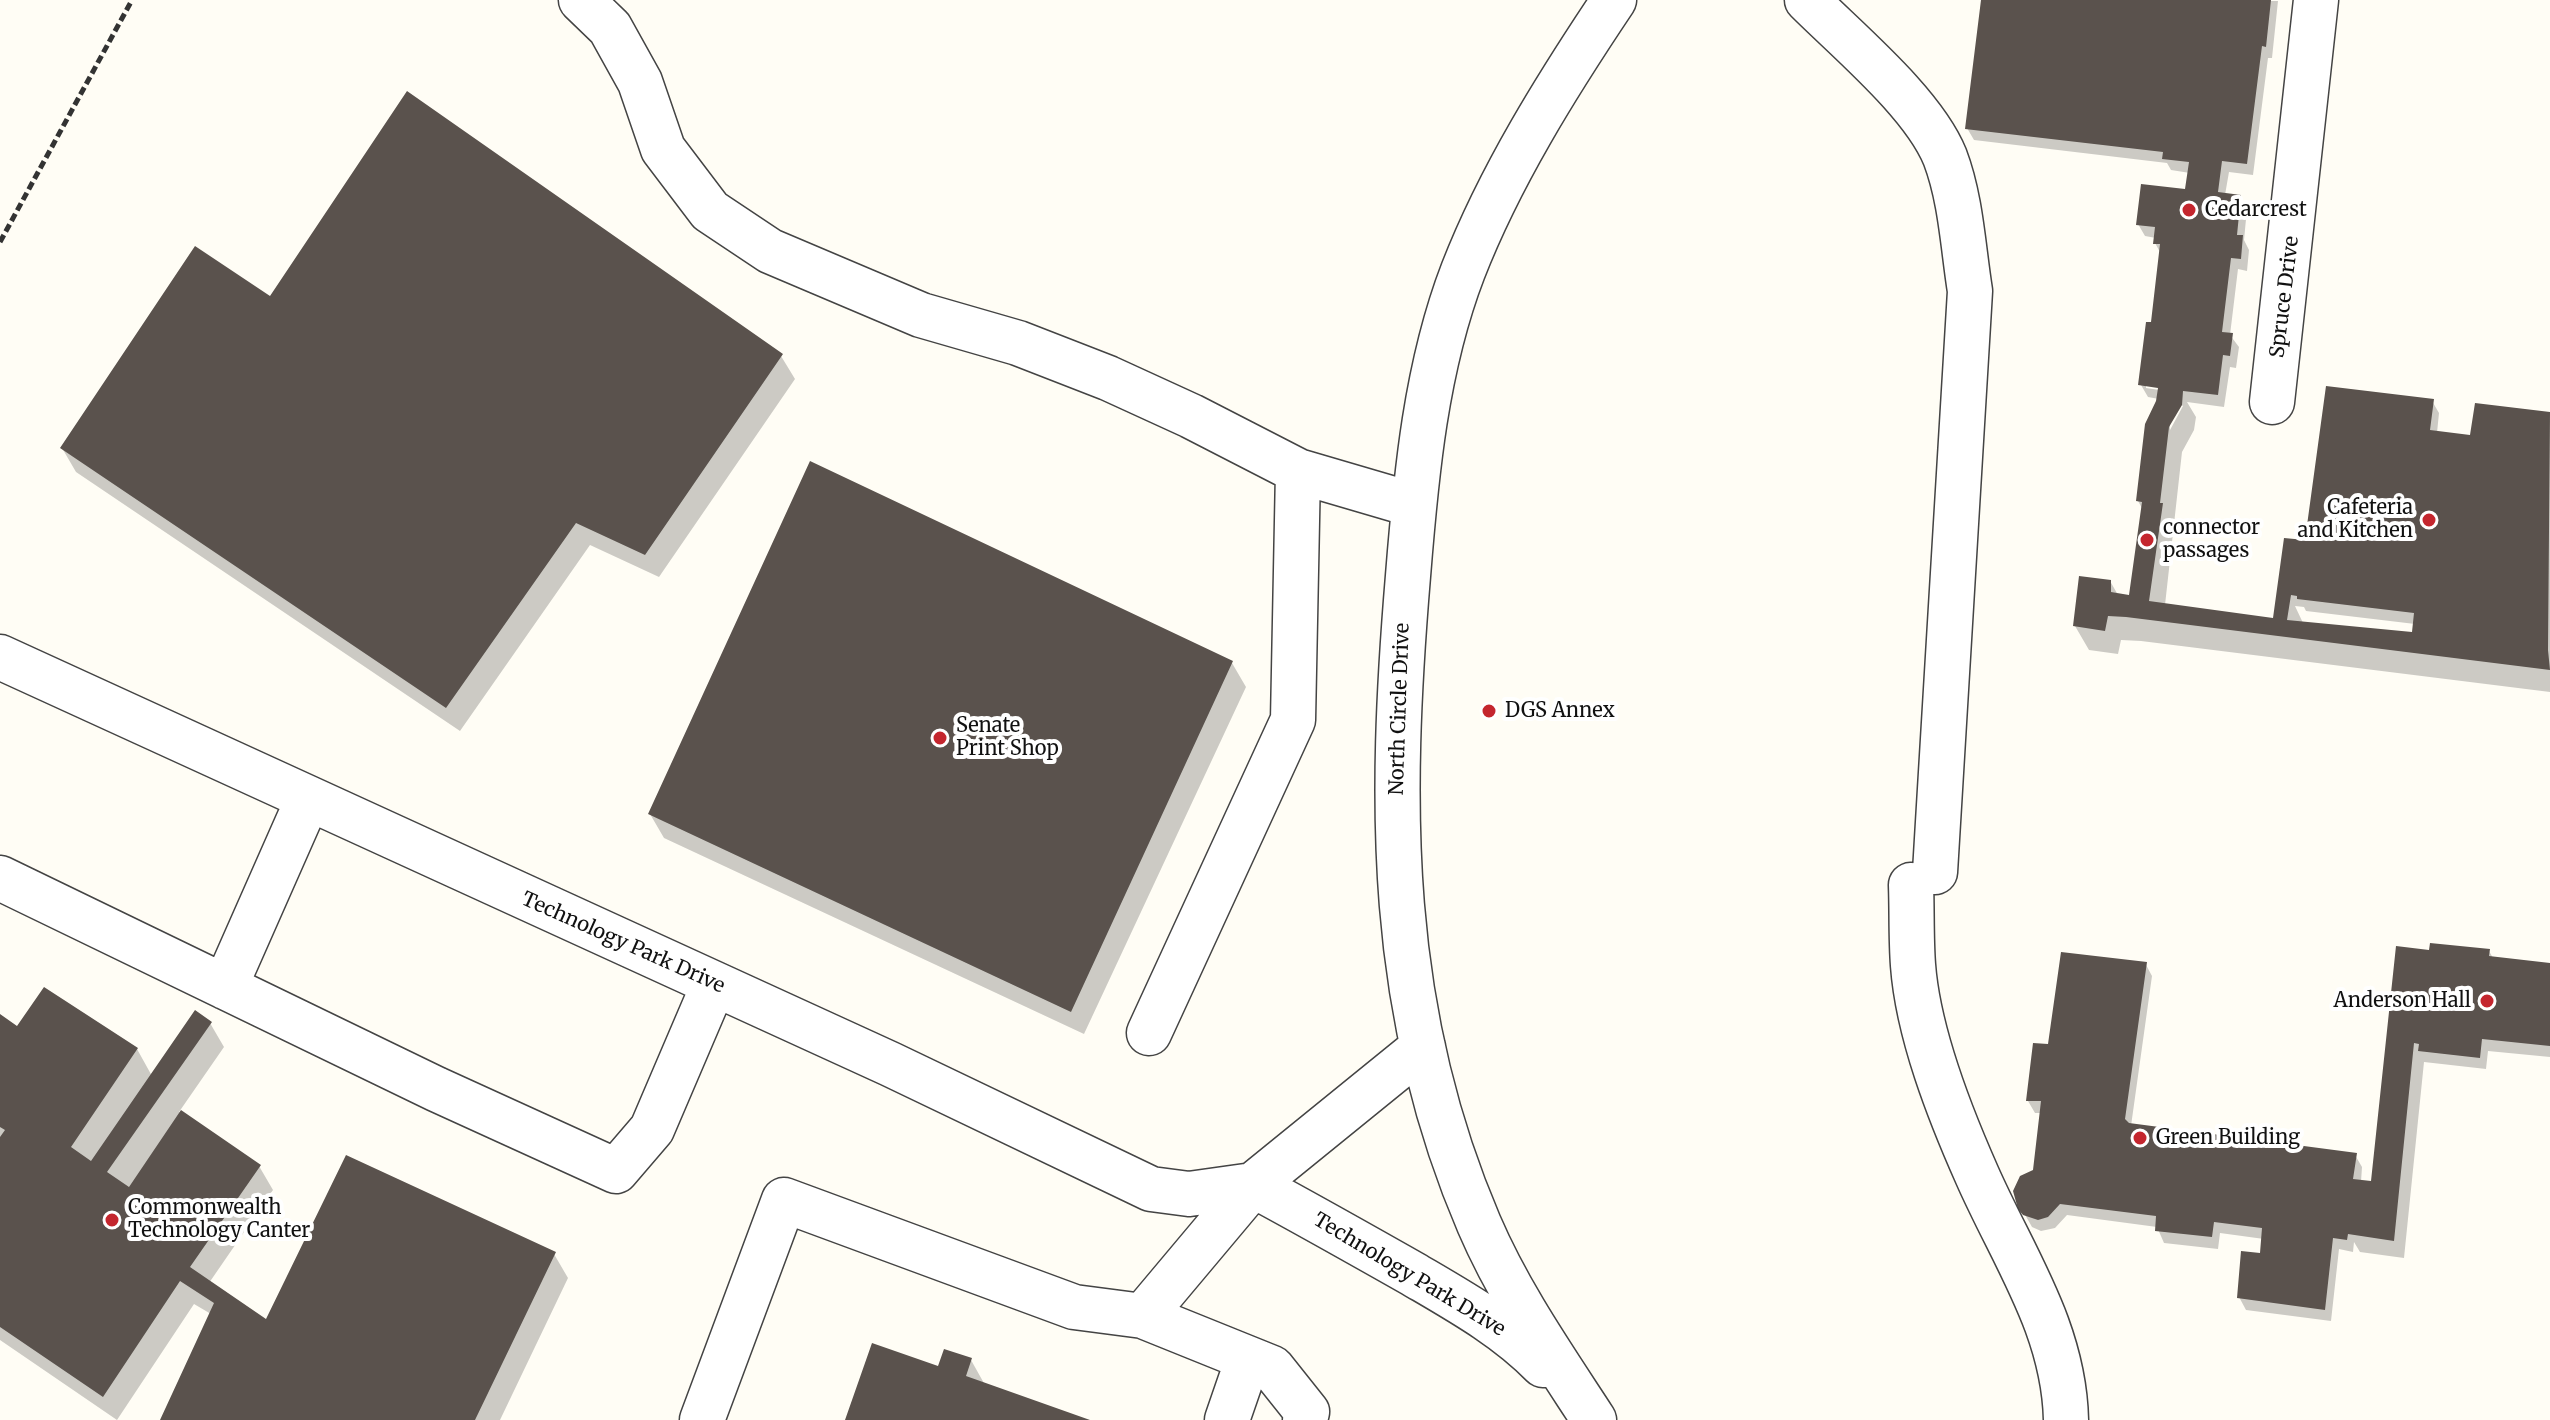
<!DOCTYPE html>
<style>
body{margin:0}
canvas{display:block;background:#fffdf5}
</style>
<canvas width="2550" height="1420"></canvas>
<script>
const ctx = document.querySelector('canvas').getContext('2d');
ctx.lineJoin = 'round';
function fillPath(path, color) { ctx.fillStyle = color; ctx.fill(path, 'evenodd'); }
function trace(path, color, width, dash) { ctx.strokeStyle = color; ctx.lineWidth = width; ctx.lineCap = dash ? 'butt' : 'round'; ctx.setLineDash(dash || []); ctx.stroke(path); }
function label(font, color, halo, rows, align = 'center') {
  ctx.font = font + ' Merriweather,serif'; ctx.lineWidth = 8; ctx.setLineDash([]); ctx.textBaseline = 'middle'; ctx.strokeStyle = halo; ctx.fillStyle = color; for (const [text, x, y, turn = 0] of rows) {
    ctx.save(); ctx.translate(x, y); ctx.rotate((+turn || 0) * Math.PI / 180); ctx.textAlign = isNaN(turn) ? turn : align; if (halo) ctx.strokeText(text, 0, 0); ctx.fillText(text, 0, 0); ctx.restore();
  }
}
fillPath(new Path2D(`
 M 1982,0 L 2278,1 L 2272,58 L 2268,58 L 2253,175 L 2229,172 L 2225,195 L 2240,197 L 2247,209 L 2244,240 L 2249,250 L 2247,271 L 2238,269 L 2230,335 L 2239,347 L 2236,368 L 2230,367 L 2224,407 L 2187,402 L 2196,417 L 2194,430 L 2182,452 L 2165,605 L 2275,620 L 2307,542 L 2432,401 L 2439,413 L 2437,433 L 2472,437 L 2477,405 L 2550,414 L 2550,692 L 2141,641 L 2121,640 L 2118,654 L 2089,650 L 2075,626 L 2110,581 L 2118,595 L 2130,597 L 2143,510 L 2138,501 L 2159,399 L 2148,397 L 2141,385 L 2152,325 L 2161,254 L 2155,243 L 2156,238 L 2145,236 L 2138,224 L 2187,191 L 2190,173 L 2171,170 L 2167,163 L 1974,140 L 1967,128 ZM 2146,384 L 2160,386 L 2160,390 L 2146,388 ZM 2180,404 L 2183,406 L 2170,430 L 2170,422 ZM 2295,606 L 2304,607 L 2306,611 L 2415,624 L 2414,634 L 2303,623 Z
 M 270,298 L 781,356 L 795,379 L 659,577 L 590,545 L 460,731 L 76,472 L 62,448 Z
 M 1232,663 L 1246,687 L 1084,1034 L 664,838 L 650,814 Z
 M 2489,951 L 2493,958 L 2550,965 L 2550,1057 L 2488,1051 L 2486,1069 L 2424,1062 L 2404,1258 L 2360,1252 L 2354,1242 L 2353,1252 L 2339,1249 L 2331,1321 L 2246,1310 L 2239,1297 L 2262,1256 L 2264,1239 L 2220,1233 L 2218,1249 L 2164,1243 L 2157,1227 L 2067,1215 L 2055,1228 L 2041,1231 L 2032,1227 L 2015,1197 L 2035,1171 L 2042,1113 L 2035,1113 L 2028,1101 L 2050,1046 L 2145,963 L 2152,976 L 2131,1126 L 2355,1155 L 2362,1167 L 2361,1182 L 2373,1183 L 2427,952 Z
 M 0,1016 L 18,1028 L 137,1049 L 152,1076 L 210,1023 L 224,1047 L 179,1112 L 259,1166 L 273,1190 L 209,1283 L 266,1322 L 554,1254 L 568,1278 L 500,1420 L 162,1420 L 211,1314 L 194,1304 L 117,1420 L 0,1340 Z
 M 971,1360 L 985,1385 L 1085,1420 L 848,1420 Z`), '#0003');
fillPath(new Path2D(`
 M 1981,0 L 2271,0 L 2266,47 L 2262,46 L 2247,164 L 2222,161 L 2218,192 L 2241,195 L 2237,235 L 2243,235 L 2241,259 L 2231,258 L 2222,332 L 2233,333 L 2230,356 L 2223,355 L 2218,395 L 2183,391 L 2182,405 L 2169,427 L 2160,503 L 2163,503 L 2149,601 L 2273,618 L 2284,538 L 2305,540 L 2326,386 L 2434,399 L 2430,430 L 2470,435 L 2475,403 L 2550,412 L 2548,650 L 2550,670 L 2126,617 L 2108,616 L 2105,631 L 2073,626 L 2079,576 L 2111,580 L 2111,592 L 2129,595 L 2142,502 L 2136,501 L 2145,424 L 2156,401 L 2158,388 L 2138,385 L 2146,322 L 2151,322 L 2160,244 L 2153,244 L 2155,227 L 2136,225 L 2141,184 L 2185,189 L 2189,162 L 2162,159 L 2163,152 L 1965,129 ZM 2291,595 L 2297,596 L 2297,599 L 2414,613 L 2412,632 L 2287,620 Z
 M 407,91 L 783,354 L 645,555 L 576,523 L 446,708 L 60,448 L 195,246 L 270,296 Z
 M 810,461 L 1233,661 L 1071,1012 L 648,814 Z
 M 2430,943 L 2490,949 L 2489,956 L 2550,963 L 2550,1046 L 2482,1039 L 2480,1058 L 2418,1051 L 2419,1044 L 2414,1043 L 2394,1241 L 2348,1234 L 2347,1240 L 2333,1238 L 2325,1310 L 2237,1298 L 2241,1251 L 2260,1253 L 2262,1228 L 2214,1222 L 2212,1237 L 2155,1231 L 2156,1216 L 2060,1204 L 2048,1217 L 2038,1220 L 2023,1215 L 2018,1209 L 2013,1191 L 2020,1176 L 2033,1170 L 2041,1101 L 2026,1101 L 2033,1043 L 2048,1044 L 2061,952 L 2147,962 L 2125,1119 L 2129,1123 L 2357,1153 L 2353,1179 L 2371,1181 L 2396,946 L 2429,950 Z
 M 44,987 L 138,1048 L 71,1147 L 91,1161 L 195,1010 L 212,1022 L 107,1172 L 129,1187 L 181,1110 L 261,1165 L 190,1267 L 266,1319 L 346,1155 L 556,1252 L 475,1420 L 160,1420 L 214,1303 L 180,1281 L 103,1397 L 0,1327 L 0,1137 L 5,1130 L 0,1127 L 0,1014 L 17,1026 Z
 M 872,1343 L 938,1366 L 944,1349 L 972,1358 L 966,1376 L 1090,1420 L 845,1420 Z`), '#5a524d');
const minor = new Path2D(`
 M 581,0 L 610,28 L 640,82 L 663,149 L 710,211 L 770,251 L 921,315 L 1018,343 L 1108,378 L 1191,416 L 1298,471 L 1414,505
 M 1807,0 C 1849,42 1923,103 1945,157 C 1961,199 1963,247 1970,291 L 1935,872
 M 2272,402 L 2316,0
 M 0,657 L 890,1064 L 1151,1189 L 1189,1194 L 1253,1185 L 1423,1047
 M 0,878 L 436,1089 L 616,1171 L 652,1129 L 714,984
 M 1911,885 C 1912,911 1911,938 1913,965 C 1918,1033 1949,1112 1977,1175 C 2013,1257 2064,1328 2066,1420
 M 225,987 L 308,799
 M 1149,1033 L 1293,720 L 1298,471
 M 1143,1316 L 1253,1185 C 1307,1214 1360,1244 1413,1274 C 1459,1301 1506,1327 1543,1365
 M 702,1420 L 784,1200 L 1074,1307 L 1143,1316 L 1272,1368 L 1307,1412 L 1305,1420
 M 1227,1420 L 1248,1359
 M 1594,1420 C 1553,1357 1509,1294 1479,1224 C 1387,1010 1389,803 1408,576 C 1416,475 1426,367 1463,271 C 1500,176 1557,85 1614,0`);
trace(minor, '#444', 47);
trace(new Path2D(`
 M 0,242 L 132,0`), '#333', 5, [8, 4]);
trace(minor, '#fff', 44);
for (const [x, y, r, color] of [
 [2189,210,8,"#c4262e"],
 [2429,520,8,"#c4262e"],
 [2147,540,8,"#c4262e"],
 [1489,711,8,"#c4262e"],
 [940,738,8,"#c4262e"],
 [2487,1001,8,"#c4262e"],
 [2140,1138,8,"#c4262e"],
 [112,1220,8,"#c4262e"]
]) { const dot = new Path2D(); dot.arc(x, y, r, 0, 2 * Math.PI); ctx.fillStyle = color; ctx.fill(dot); trace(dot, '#fff', 3); }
label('20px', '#111', '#fff', [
 ["Cedarcrest",2205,210],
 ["Cafeteria",2413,508,"right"],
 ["and Kitchen",2413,531,"right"],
 ["connector",2163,528],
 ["passages",2163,551],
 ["DGS Annex",1505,711],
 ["Senate",956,726],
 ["Print Shop",956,749],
 ["Anderson Hall",2471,1001,"right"],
 ["Green Building",2156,1138],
 ["Commonwealth",128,1208],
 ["Technology Canter",128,1231]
], 'left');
label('20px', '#111', '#fff', [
 ["Spruce Drive",2285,297,-83],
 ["North Circle Drive",1400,709,-88],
 ["Technology Park Drive",623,943,24],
 ["Technology Park Drive",1409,1275,31]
]);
</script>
